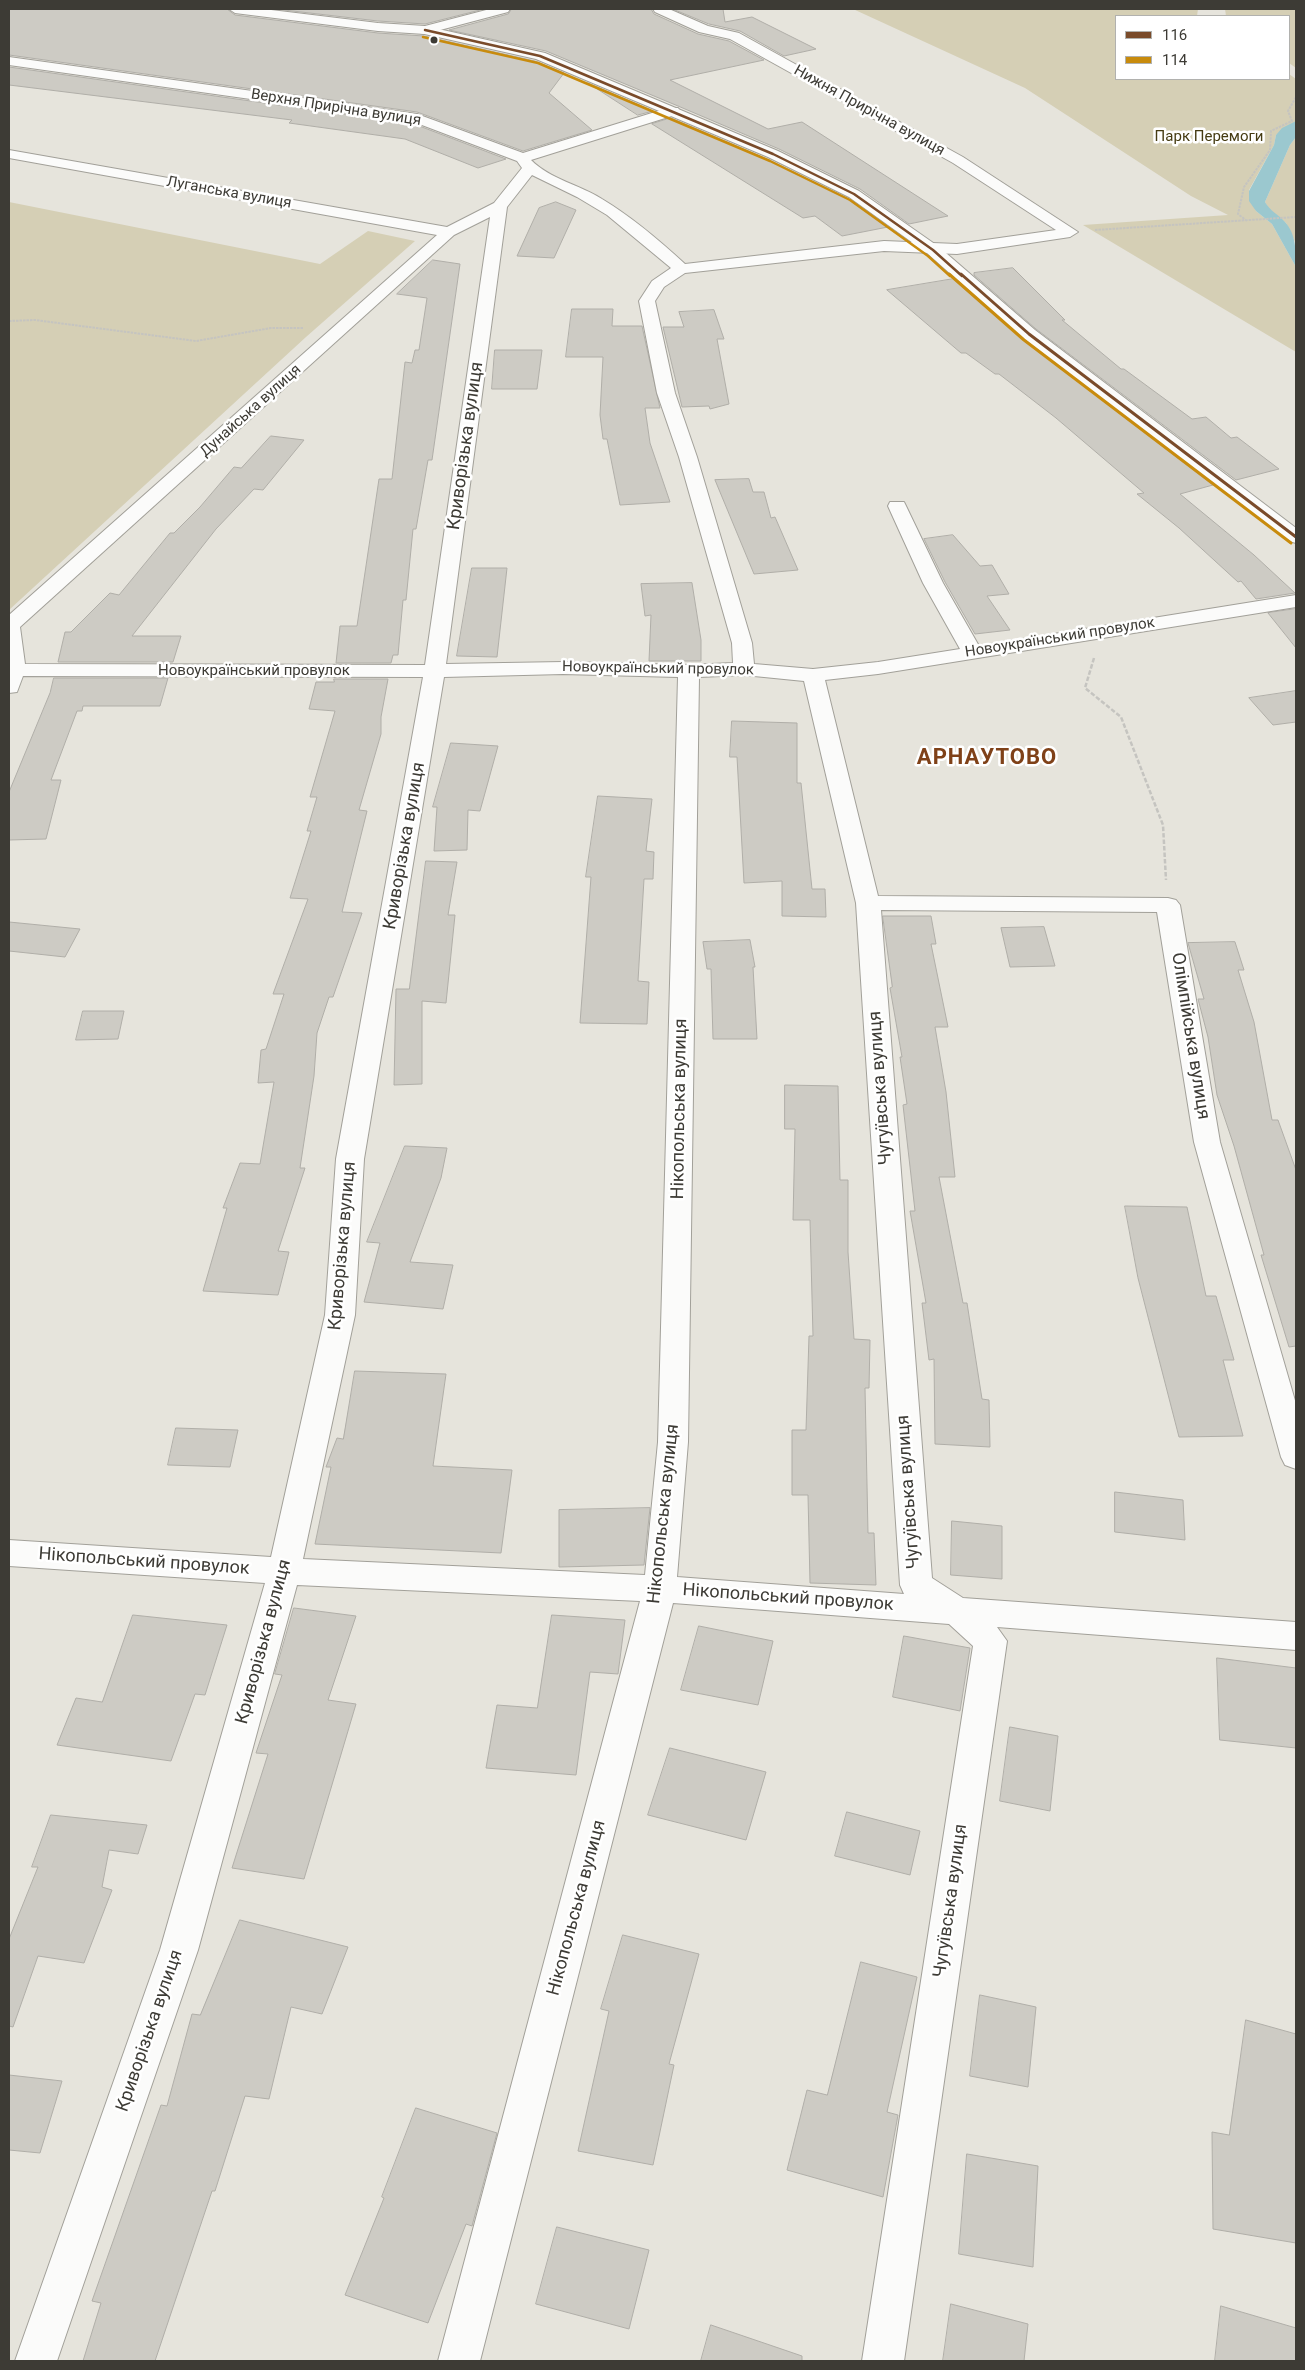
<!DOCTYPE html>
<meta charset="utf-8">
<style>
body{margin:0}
#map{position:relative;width:1305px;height:2370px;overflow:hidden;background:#e6e4dc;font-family:Roboto,sans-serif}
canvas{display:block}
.frame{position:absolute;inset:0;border:10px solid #3d3b35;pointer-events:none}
.legend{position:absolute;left:1115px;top:15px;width:175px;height:65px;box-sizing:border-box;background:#fff;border:1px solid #b1b1ae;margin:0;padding:6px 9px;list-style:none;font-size:15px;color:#3d3b35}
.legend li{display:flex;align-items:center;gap:10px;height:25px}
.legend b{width:25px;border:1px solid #b1b1ae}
</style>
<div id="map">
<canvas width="1305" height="2370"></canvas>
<div class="frame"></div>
<ul class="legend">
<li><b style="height:6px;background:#7a4b2a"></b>116</li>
<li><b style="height:6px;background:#c88b0d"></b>114</li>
</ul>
</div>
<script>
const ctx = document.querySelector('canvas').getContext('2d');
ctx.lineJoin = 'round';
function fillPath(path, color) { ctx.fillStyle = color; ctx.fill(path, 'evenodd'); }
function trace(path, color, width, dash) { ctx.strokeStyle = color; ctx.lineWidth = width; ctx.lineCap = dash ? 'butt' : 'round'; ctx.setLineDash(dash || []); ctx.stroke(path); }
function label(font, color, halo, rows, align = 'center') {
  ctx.font = font + ' Roboto,sans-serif'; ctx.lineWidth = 5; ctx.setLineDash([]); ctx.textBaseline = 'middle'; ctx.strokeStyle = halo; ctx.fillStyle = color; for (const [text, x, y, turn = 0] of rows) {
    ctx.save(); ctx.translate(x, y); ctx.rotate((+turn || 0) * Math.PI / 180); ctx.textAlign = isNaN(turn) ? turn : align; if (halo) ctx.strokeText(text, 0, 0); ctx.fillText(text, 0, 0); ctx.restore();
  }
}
fillPath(new Path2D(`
 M 853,9 L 1198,9 L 1197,16 L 1116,16 L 1116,79 L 1289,79 L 1289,74 L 1296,79 L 1296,121 L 1276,135 L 1274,145 L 1249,190 L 1256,211 L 1272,224 L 1296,267 L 1296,352 L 1083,225 L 1228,215 L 1191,196 L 1025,88 Z
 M 1225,9 L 1296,9 L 1296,68 L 1289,63 L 1289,16 L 1226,16 Z
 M 1296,137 L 1296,244 L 1286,223 L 1269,209 L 1265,202 L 1290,145 Z
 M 9,202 L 320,264 L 368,231 L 415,241 L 306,337 L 9,610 Z`), '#d5cfb5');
fillPath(new Path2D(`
 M 1296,121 L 1296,137 L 1290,145 L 1265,202 C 1270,211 1278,214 1285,222 C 1296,234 1296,251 1296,267 L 1272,224 L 1256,211 L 1249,201 L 1249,191 L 1274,145 L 1276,135 L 1282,128 Z`), '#9bc8cf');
const building = new Path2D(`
 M 9,9 L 227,9 L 235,15 L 378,33 L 424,36 L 535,61 L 564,73 L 549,93 L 592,130 L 523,151 L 417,112 L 9,55 Z
 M 276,9 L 484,9 L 425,24 L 378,21 Z
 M 512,9 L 651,9 L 654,14 L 698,34 L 729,41 L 764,60 L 670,80 L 768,129 L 802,122 L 948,216 L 909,224 L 860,189 L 779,149 L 678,106 L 546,51 L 449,30 L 508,14 Z
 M 673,9 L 723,9 L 725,22 L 752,17 L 816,49 L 784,56 L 740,31 L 709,24 Z
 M 9,67 L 414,124 L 506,159 L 478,168 L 405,139 L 289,123 L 292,120 L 9,85 Z
 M 588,83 L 653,111 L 638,115 Z
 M 671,118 L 767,159 L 848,199 L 888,227 L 842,236 L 815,216 L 803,218 L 652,124 Z
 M 556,202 L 576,210 L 554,258 L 517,256 L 539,208 Z
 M 433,260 L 460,264 L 432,460 L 428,460 L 416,529 L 413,529 L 406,600 L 403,600 L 398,655 L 393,655 L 391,663 L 336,663 L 340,626 L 357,626 L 379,479 L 392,479 L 405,362 L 412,363 L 415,350 L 419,350 L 427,298 L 397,294 Z
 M 1013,268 L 1065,320 L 1062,320 L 1121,369 L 1124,369 L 1192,419 L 1206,417 L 1231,438 L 1237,437 L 1279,469 L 1236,480 L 1036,329 L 974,275 L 974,273 Z
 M 953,279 L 1022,339 L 1213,485 L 1180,494 L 1254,555 L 1295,593 L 1256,599 L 1241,581 L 1238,582 L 1179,528 L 1137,494 L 1144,493 L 1056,418 L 999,374 L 995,374 L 966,353 L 961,353 L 887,290 Z
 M 572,309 L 613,309 L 612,326 L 642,326 L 660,408 L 645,408 L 650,443 L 670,502 L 620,505 L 607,439 L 603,439 L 600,415 L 603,357 L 566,357 Z
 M 714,310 L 724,339 L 717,339 L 729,404 L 710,409 L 709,406 L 682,407 L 663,327 L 684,327 L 679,312 Z
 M 495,350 L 542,350 L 537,389 L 492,389 Z
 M 271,436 L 304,440 L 263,490 L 254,489 L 216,529 L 132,636 L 181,636 L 173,662 L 58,662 L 65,632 L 71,632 L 110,593 L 119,595 L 170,533 L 174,533 L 200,507 L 234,467 L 241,468 Z
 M 749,479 L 753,492 L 764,492 L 771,518 L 775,517 L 798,570 L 754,574 L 715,480 Z
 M 953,535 L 980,566 L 992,565 L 1009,594 L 987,596 L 1010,630 L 975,634 L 945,582 L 924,539 Z
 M 472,568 L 507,568 L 497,657 L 457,656 Z
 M 692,583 L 701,640 L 701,661 L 649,661 L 651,615 L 645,616 L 641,584 Z
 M 1296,609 L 1296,648 L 1268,613 Z
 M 54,678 L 168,678 L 160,706 L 83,706 L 82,711 L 77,711 L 51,780 L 61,780 L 46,839 L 9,840 L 9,792 L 50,693 Z
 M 334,679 L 388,679 L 381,717 L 381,734 L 359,810 L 367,811 L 342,912 L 362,913 L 333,997 L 329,997 L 317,1033 L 314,1076 L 300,1168 L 305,1168 L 278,1251 L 289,1252 L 278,1295 L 203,1291 L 227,1208 L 223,1208 L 240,1163 L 260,1164 L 274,1082 L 258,1083 L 261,1050 L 266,1049 L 284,994 L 273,994 L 308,899 L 290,898 L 311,831 L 307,831 L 317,797 L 310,797 L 335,711 L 309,709 L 316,682 L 334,682 Z
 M 1296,691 L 1296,722 L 1273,725 L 1249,698 Z
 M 732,721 L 797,723 L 797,783 L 801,783 L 812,889 L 825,889 L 826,917 L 782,916 L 782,881 L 744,883 L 737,757 L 730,757 Z
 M 451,743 L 498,746 L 480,811 L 468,810 L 467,850 L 434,851 L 437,807 L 433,807 Z
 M 598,796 L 652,799 L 646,851 L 654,852 L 653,879 L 644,879 L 638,981 L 649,982 L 647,1024 L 580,1023 L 591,877 L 586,877 Z
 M 426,861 L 457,862 L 448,915 L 455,915 L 446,1003 L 422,1001 L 422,1084 L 394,1085 L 396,989 L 409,989 Z
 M 883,916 L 931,916 L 936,944 L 931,944 L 948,1027 L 935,1027 L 946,1092 L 955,1177 L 939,1177 L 963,1303 L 967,1303 L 982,1399 L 989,1400 L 990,1447 L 935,1444 L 934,1359 L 929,1360 L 922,1303 L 926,1303 L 910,1211 L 915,1211 L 903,1105 L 907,1104 L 900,1057 L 902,1057 L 890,988 L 892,987 Z
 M 9,922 L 80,929 L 65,957 L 9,951 Z
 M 1044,927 L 1055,966 L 1010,967 L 1001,928 Z
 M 750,940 L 755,967 L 753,967 L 757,1039 L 713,1039 L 711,969 L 707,969 L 703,942 Z
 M 1235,942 L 1244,970 L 1238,970 L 1254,1022 L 1272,1120 L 1278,1120 L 1296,1170 L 1296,1346 L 1289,1347 L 1261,1255 L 1264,1255 L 1234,1146 L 1217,1095 L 1208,1037 L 1198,999 L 1204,999 L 1188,943 Z
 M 83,1011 L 124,1011 L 118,1039 L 76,1040 Z
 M 785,1085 L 838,1086 L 840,1180 L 848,1180 L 848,1252 L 854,1339 L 870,1340 L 869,1388 L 865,1388 L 868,1533 L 874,1533 L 876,1585 L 810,1583 L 808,1495 L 792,1495 L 792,1430 L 806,1430 L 809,1336 L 813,1336 L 810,1220 L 793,1220 L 795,1129 L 785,1129 Z
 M 405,1146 L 447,1148 L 441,1178 L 410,1262 L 453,1265 L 443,1309 L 364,1302 L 380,1243 L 367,1242 Z
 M 1125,1206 L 1187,1207 L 1206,1296 L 1216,1296 L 1234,1360 L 1223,1360 L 1243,1436 L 1179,1437 L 1138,1278 Z
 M 355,1371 L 446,1374 L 433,1466 L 512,1470 L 501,1553 L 315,1544 L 331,1467 L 326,1467 L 337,1438 L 343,1439 Z
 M 176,1428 L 238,1430 L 230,1467 L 168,1465 Z
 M 1115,1492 L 1183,1500 L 1185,1540 L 1115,1532 Z
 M 650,1508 L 644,1565 L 559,1567 L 559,1510 Z
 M 952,1521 L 1002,1526 L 1002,1579 L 951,1575 Z
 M 294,1608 L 356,1616 L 328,1700 L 356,1704 L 304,1879 L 232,1868 L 268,1754 L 256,1753 L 282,1675 L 275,1674 Z
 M 133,1615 L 227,1625 L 205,1695 L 195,1694 L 171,1761 L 57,1745 L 76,1698 L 102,1702 Z
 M 552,1615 L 625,1620 L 618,1674 L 590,1672 L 576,1775 L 486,1768 L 497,1705 L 537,1708 Z
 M 699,1626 L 773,1641 L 758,1705 L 681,1690 Z
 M 904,1636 L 970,1648 L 960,1711 L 893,1697 Z
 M 1217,1658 L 1296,1668 L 1296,1748 L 1220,1740 Z
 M 1010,1727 L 1058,1736 L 1050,1811 L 1000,1801 Z
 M 670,1748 L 766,1772 L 746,1840 L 648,1815 Z
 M 847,1812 L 920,1831 L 910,1875 L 835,1856 Z
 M 51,1815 L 147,1825 L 138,1854 L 109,1850 L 102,1887 L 112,1890 L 84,1963 L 38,1956 L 13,2027 L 9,2026 L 9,1939 L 38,1867 L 32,1867 Z
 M 240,1920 L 348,1947 L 322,2014 L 291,2007 L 269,2099 L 245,2096 L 215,2191 L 212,2191 L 155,2361 L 83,2361 L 101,2303 L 92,2301 L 161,2105 L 167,2106 L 192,2014 L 200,2015 Z
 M 623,1935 L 699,1954 L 669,2064 L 674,2065 L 653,2165 L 578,2151 L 609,2011 L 601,2009 Z
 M 861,1962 L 917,1977 L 887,2112 L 898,2115 L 883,2197 L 787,2170 L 807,2090 L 827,2095 Z
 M 980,1995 L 1036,2007 L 1028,2087 L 970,2076 Z
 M 1246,2020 L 1296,2034 L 1296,2243 L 1213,2229 L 1212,2132 L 1229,2135 Z
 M 9,2075 L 62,2081 L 40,2153 L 9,2150 Z
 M 416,2108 L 497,2133 L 472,2226 L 466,2224 L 428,2323 L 345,2295 L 384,2198 L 382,2197 Z
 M 967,2154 L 1038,2166 L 1033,2267 L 959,2254 Z
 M 557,2227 L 649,2250 L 629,2329 L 536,2304 Z
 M 951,2304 L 1028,2324 L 1024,2361 L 943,2361 Z
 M 1221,2306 L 1296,2328 L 1296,2361 L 1215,2361 Z
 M 711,2325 L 802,2356 L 802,2361 L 701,2361 Z`);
fillPath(building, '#cdcbc4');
trace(building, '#b0aea8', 1);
const minor = new Path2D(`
 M 229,9 L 263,9 L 378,23 L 425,26 L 490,9 L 510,9 L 508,12 L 425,34 L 378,31 L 235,13 Z
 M 653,9 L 669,9 L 708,26 L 739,33 L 963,157 L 1078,232 L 1070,237 L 957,254 L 884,251 L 685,273 L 664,287 L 655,301 L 675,393 L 697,457 L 752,643 L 754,664 L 813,669 L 878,662 L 960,649 L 923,583 L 888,506 L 890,502 L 904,502 L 906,506 L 943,583 L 979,646 L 1296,595 L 1296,607 L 878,674 L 825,680 L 878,896 L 1168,898 L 1176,900 L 1180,905 L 1220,1142 L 1296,1404 L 1296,1469 L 1285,1465 L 1281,1457 L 1194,1142 L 1157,912 L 881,910 L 932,1578 L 963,1598 L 1296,1622 L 1296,1650 L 997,1627 L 1007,1641 L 904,2361 L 862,2361 L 973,1646 L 949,1624 L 673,1603 L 480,2361 L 438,2361 L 640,1601 L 297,1585 L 198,1950 L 57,2361 L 15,2361 L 160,1950 L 265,1583 L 9,1566 L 9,1540 L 271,1557 L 325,1315 L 336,1159 L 423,677 L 23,676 L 17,692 L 9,693 L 9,615 L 437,235 L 9,158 L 9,150 L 447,227 L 494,203 L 522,168 L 517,161 L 414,122 L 9,65 L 9,57 L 417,114 L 523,153 L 668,108 L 678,108 L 680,111 L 678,114 L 531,160 C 550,179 580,185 602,199 C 632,217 659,240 685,264 L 884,241 L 957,244 L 1056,230 L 953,163 L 730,39 L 699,32 L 655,12 ZM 532,175 L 577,197 L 607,215 L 671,268 L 652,281 L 639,301 L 657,393 L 679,457 L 732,643 L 733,663 L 689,665 L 563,662 L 446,664 L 507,207 ZM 490,217 L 425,665 L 25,664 L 20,627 L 454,235 ZM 563,674 L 678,677 L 658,1442 L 645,1575 L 303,1559 L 355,1315 L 364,1159 L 444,677 ZM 744,675 L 804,681 L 856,903 L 900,1585 L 904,1594 L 677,1577 L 688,1442 L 699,677 Z`);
const tertiary = new Path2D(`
 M 425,26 L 545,53 L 778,151 L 859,191 L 939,247 L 1035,330 L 1296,528 L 1296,543 L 1289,541 L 1023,338 L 927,253 L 849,197 L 768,157 L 536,59 L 420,33 L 419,30 Z`);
trace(minor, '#a2a099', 2);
trace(tertiary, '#a2a099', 2);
trace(new Path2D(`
 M 1247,221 L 1238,214 L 1244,187 L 1270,150 L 1271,131 L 1292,121 L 1288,111 L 1296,97
 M 1095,230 L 1296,217
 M 9,321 L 35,320 L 196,341 L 271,328 L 303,328`), '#c5c4c0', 2, [2.5, 1]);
trace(new Path2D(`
 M 1094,658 L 1085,688 L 1121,717 L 1163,825 L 1166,880`), '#c5c4c0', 2.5, [4.5, 2]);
fillPath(minor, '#fbfbfa');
fillPath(tertiary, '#fbfbfa');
trace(new Path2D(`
 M 425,30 L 540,56 L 773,154 L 854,194 L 933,250 L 962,276`), '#7a4b2a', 2.5);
trace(new Path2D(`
 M 961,274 L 1029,334 L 1296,537`), '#7a4b2a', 3);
trace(new Path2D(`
 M 423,37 L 538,63 L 770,161 L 850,200 L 928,256 L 950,276`), '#c88b0d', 2.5);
trace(new Path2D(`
 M 949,274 L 1024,340 L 1291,543`), '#c88b0d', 3);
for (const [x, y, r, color] of [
 [434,40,4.5,"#3d3b35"]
]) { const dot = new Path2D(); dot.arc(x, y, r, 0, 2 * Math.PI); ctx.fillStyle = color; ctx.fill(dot); trace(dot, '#fff', 2); }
label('15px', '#3d3b35', '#fff', [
 ["Верхня Прирічна вулиця",336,108,9],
 ["Нижня Прирічна вулиця",869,111,29],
 ["Луганська вулиця",229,193,10],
 ["Дунайська вулиця",251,411,-42],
 ["Новоукраїнський провулок",1060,638,-9],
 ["Новоукраїнський провулок",658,669,1],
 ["Новоукраїнський провулок",254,671]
]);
label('15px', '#453b12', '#fff', [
 ["Парк Перемоги",1209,137]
]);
label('18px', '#3d3b35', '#fff', [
 ["Криворізька вулиця",466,446,-82],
 ["Криворізька вулиця",405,846,-80],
 ["Олімпійська вулиця",1190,1036,81],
 ["Чугуївська вулиця",881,1088,-94],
 ["Нікопольська вулиця",680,1109,-89],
 ["Криворізька вулиця",343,1246,-85],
 ["Чугуївська вулиця",909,1492,-94],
 ["Нікопольська вулиця",664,1514,-84],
 ["Нікопольський провулок",144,1562,4],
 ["Нікопольський провулок",788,1598,4],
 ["Криворізька вулиця",264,1642,-75],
 ["Чугуївська вулиця",951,1901,-82],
 ["Нікопольська вулиця",577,1908,-75],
 ["Криворізька вулиця",150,2031,-71]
]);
ctx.letterSpacing = '1px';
label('bold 22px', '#7f4118', '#fff', [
 ["АРНАУТОВО",987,758]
]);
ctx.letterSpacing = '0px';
</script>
